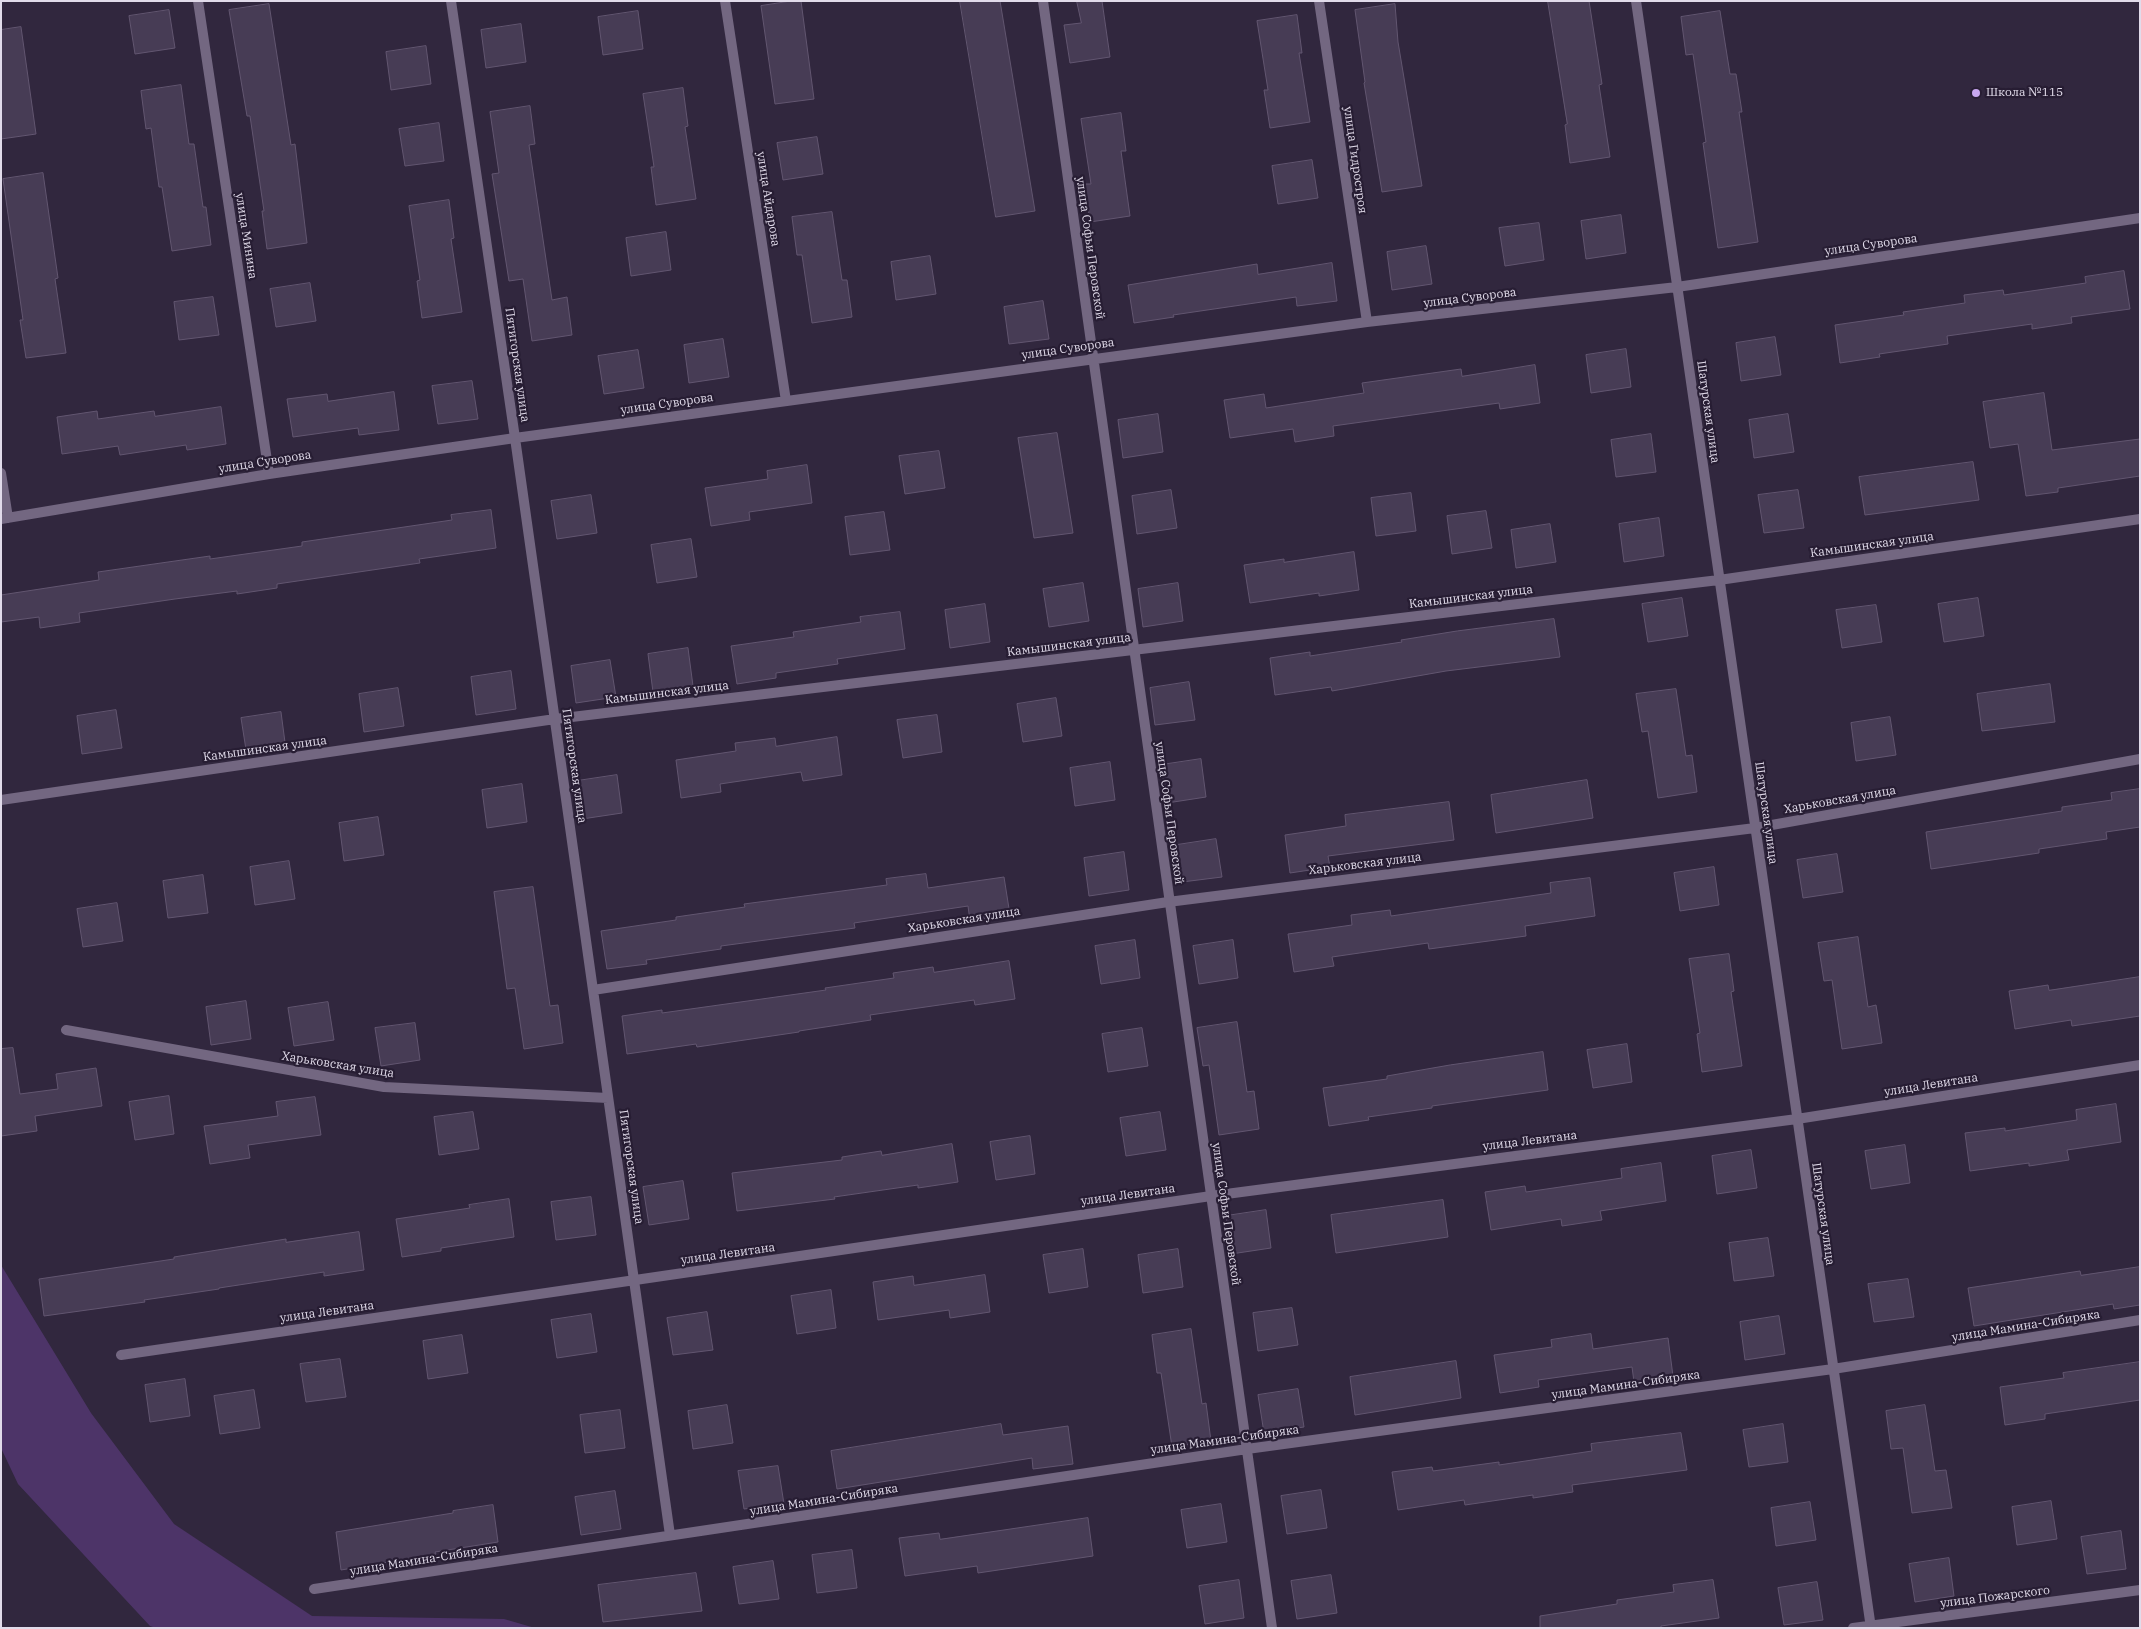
<!DOCTYPE html>
<meta charset="utf-8">
<style>
body{margin:0}
#map{position:relative;width:2141px;height:1629px;overflow:hidden;background:#31273e;font-family:"IBM Plex Serif",serif}
canvas{display:block}
.frame{position:absolute;inset:0;border:2px solid #e1dbea;pointer-events:none}
</style>
<div id="map">
<canvas width="2141" height="1629"></canvas>
<div class="frame"></div>
</div>
<script>
const ctx = document.querySelector('canvas').getContext('2d');
ctx.lineJoin = 'round';
function fillPath(path, color) { ctx.fillStyle = color; ctx.fill(path, 'evenodd'); }
function trace(path, color, width, dash) { ctx.strokeStyle = color; ctx.lineWidth = width; ctx.lineCap = dash ? 'butt' : 'round'; ctx.setLineDash(dash || []); ctx.stroke(path); }
function label(font, color, halo, rows, align = 'center') {
  ctx.font = font + ' "IBM Plex Serif",serif'; ctx.lineWidth = 4.5; ctx.setLineDash([]); ctx.textBaseline = 'middle'; ctx.strokeStyle = halo; ctx.fillStyle = color; for (const [text, x, y, turn = 0] of rows) {
    ctx.save(); ctx.translate(x, y); ctx.rotate((+turn || 0) * Math.PI / 180); ctx.textAlign = isNaN(turn) ? turn : align; if (halo) ctx.strokeText(text, 0, 0); ctx.fillText(text, 0, 0); ctx.restore();
  }
}
fillPath(new Path2D(`
 M 1,1265 L 91,1413 L 174,1524 L 312,1616 L 504,1619 L 535,1628 L 156,1628 L 150,1626 L 18,1484 L 1,1448 Z`), '#4d3468');
const building = new Path2D(`
 M 791,1 L 801,1 L 814,99 L 775,104 L 761,6 Z
 M 960,1 L 1000,1 L 1035,211 L 996,217 Z
 M 1077,1 L 1102,1 L 1110,57 L 1070,63 L 1064,25 L 1081,23 Z
 M 1548,1 L 1589,1 L 1602,84 L 1599,85 L 1610,157 L 1570,163 L 1565,125 L 1567,124 Z
 M 269,4 L 291,145 L 295,144 L 307,243 L 267,249 L 262,211 L 264,211 L 250,116 L 247,116 L 229,10 Z
 M 1395,4 L 1398,42 L 1422,186 L 1382,192 L 1364,83 L 1365,82 L 1355,10 Z
 M 169,10 L 175,48 L 135,54 L 129,16 Z
 M 638,11 L 643,49 L 603,55 L 598,17 Z
 M 1720,11 L 1730,74 L 1736,74 L 1742,112 L 1739,112 L 1758,242 L 1718,248 L 1703,143 L 1706,142 L 1693,54 L 1686,55 L 1681,17 Z
 M 1297,15 L 1302,53 L 1299,53 L 1310,122 L 1270,128 L 1264,90 L 1268,90 L 1257,21 Z
 M 521,24 L 526,62 L 486,68 L 481,30 Z
 M 21,27 L 36,134 L 1,139 L 1,30 Z
 M 426,46 L 431,84 L 391,90 L 386,52 Z
 M 181,85 L 189,144 L 194,144 L 203,207 L 206,207 L 211,245 L 172,251 L 162,187 L 159,187 L 151,128 L 146,129 L 141,91 Z
 M 683,88 L 688,126 L 685,127 L 696,199 L 656,205 L 651,167 L 654,167 L 643,94 Z
 M 530,106 L 535,144 L 529,145 L 552,300 L 567,297 L 572,335 L 532,341 L 523,279 L 509,281 L 492,174 L 499,173 L 490,112 Z
 M 1121,113 L 1126,151 L 1121,151 L 1130,216 L 1090,222 L 1085,184 L 1091,184 L 1081,119 Z
 M 439,123 L 444,161 L 405,166 L 399,129 Z
 M 817,137 L 823,174 L 783,180 L 777,143 Z
 M 1312,160 L 1318,198 L 1278,204 L 1272,166 Z
 M 43,173 L 58,278 L 55,279 L 66,353 L 26,358 L 20,320 L 23,320 L 3,179 Z
 M 449,200 L 454,238 L 451,239 L 462,312 L 422,318 L 417,281 L 420,280 L 409,206 Z
 M 832,212 L 842,280 L 847,280 L 852,317 L 812,323 L 802,255 L 797,255 L 792,217 Z
 M 1621,215 L 1626,253 L 1586,259 L 1581,221 Z
 M 1539,223 L 1544,260 L 1505,266 L 1499,228 Z
 M 666,232 L 671,270 L 631,276 L 626,238 Z
 M 1426,246 L 1432,284 L 1392,290 L 1387,252 Z
 M 930,256 L 936,294 L 896,300 L 891,262 Z
 M 1332,263 L 1337,301 L 1297,306 L 1296,297 L 1173,315 L 1174,317 L 1134,323 L 1128,285 L 1257,264 L 1258,274 Z
 M 2124,271 L 2130,309 L 2071,317 L 2072,323 L 2032,329 L 2032,324 L 1947,336 L 1948,344 L 1879,354 L 1880,357 L 1840,363 L 1835,325 L 1904,315 L 1903,312 L 1965,303 L 1964,295 L 2003,290 L 2004,295 L 2086,283 L 2085,277 Z
 M 310,283 L 316,321 L 276,327 L 270,289 Z
 M 213,297 L 219,335 L 179,340 L 174,302 Z
 M 1043,301 L 1049,339 L 1009,344 L 1004,307 Z
 M 1775,337 L 1781,375 L 1741,381 L 1736,343 Z
 M 723,339 L 729,377 L 689,383 L 684,345 Z
 M 1626,349 L 1631,387 L 1591,393 L 1586,355 Z
 M 638,350 L 644,388 L 604,394 L 598,356 Z
 M 1535,365 L 1540,403 L 1500,409 L 1499,403 L 1333,426 L 1334,436 L 1295,442 L 1293,429 L 1230,438 L 1224,400 L 1264,394 L 1266,408 L 1364,393 L 1362,383 L 1461,369 L 1462,376 Z
 M 472,381 L 478,419 L 438,424 L 432,386 Z
 M 394,392 L 399,430 L 359,435 L 358,428 L 293,437 L 287,399 L 327,394 L 328,401 Z
 M 2044,393 L 2052,450 L 2140,439 L 2140,476 L 2058,488 L 2058,492 L 2026,496 L 2018,444 L 1990,448 L 1983,402 Z
 M 221,407 L 226,444 L 187,450 L 186,445 L 120,455 L 118,446 L 62,454 L 57,417 L 97,411 L 98,419 L 154,411 L 155,416 Z
 M 1158,414 L 1163,452 L 1123,458 L 1118,420 Z
 M 1788,414 L 1794,452 L 1754,458 L 1749,420 Z
 M 1057,433 L 1073,533 L 1034,538 L 1018,438 Z
 M 1651,434 L 1656,472 L 1616,477 L 1611,440 Z
 M 939,451 L 945,488 L 905,494 L 899,456 Z
 M 1973,462 L 1979,500 L 1865,515 L 1859,477 Z
 M 807,465 L 812,503 L 749,512 L 750,520 L 711,526 L 705,488 L 768,479 L 767,471 Z
 M 1171,490 L 1177,528 L 1137,534 L 1132,496 Z
 M 1798,490 L 1804,528 L 1764,533 L 1758,495 Z
 M 1411,493 L 1416,531 L 1376,536 L 1371,498 Z
 M 591,495 L 597,533 L 557,539 L 551,501 Z
 M 491,510 L 496,548 L 419,559 L 420,563 L 277,584 L 277,588 L 237,594 L 237,591 L 175,599 L 79,613 L 80,622 L 40,628 L 39,617 L 1,622 L 1,595 L 99,580 L 98,572 L 210,556 L 210,559 L 302,546 L 302,542 L 452,520 L 451,515 Z
 M 1486,511 L 1492,548 L 1452,554 L 1447,516 Z
 M 884,512 L 890,550 L 850,555 L 845,517 Z
 M 1659,518 L 1664,556 L 1624,562 L 1619,524 Z
 M 1550,524 L 1556,562 L 1516,568 L 1511,530 Z
 M 691,539 L 697,577 L 657,583 L 651,545 Z
 M 1354,552 L 1359,590 L 1319,596 L 1319,593 L 1250,603 L 1244,565 L 1284,559 L 1284,562 Z
 M 1083,583 L 1089,621 L 1049,627 L 1043,589 Z
 M 1178,583 L 1183,621 L 1143,627 L 1138,589 Z
 M 1682,598 L 1688,636 L 1648,642 L 1642,604 Z
 M 1978,598 L 1984,636 L 1944,642 L 1938,604 Z
 M 985,604 L 990,642 L 950,648 L 945,610 Z
 M 1876,605 L 1882,642 L 1842,648 L 1836,610 Z
 M 900,612 L 905,649 L 837,659 L 838,664 L 776,673 L 776,678 L 737,684 L 731,646 L 794,637 L 793,632 L 861,622 L 860,617 Z
 M 1554,619 L 1560,657 L 1446,671 L 1332,691 L 1331,687 L 1275,695 L 1270,658 L 1310,652 L 1310,656 L 1402,642 L 1401,640 L 1457,631 Z
 M 688,648 L 693,686 L 653,692 L 648,654 Z
 M 610,660 L 616,697 L 576,703 L 571,666 Z
 M 511,671 L 516,709 L 476,715 L 471,677 Z
 M 1189,682 L 1195,720 L 1155,725 L 1150,688 Z
 M 2050,684 L 2055,722 L 1982,731 L 1977,694 Z
 M 398,688 L 404,726 L 364,732 L 359,694 Z
 M 1676,689 L 1686,756 L 1692,755 L 1697,792 L 1658,798 L 1648,731 L 1642,732 L 1636,694 Z
 M 1056,698 L 1062,736 L 1023,742 L 1017,704 Z
 M 116,710 L 122,748 L 82,754 L 77,716 Z
 M 281,712 L 286,750 L 247,756 L 241,718 Z
 M 937,715 L 942,752 L 903,758 L 897,720 Z
 M 1890,717 L 1896,755 L 1856,761 L 1851,723 Z
 M 837,737 L 842,775 L 803,781 L 801,772 L 720,784 L 721,792 L 681,798 L 676,760 L 736,751 L 735,743 L 775,738 L 776,746 Z
 M 1201,759 L 1206,797 L 1167,803 L 1161,765 Z
 M 1110,762 L 1115,800 L 1075,806 L 1070,768 Z
 M 617,775 L 622,813 L 582,819 L 577,781 Z
 M 1587,780 L 1593,818 L 1496,833 L 1491,795 Z
 M 522,784 L 527,822 L 487,828 L 482,790 Z
 M 2140,789 L 2140,827 L 2106,832 L 2107,839 L 2039,849 L 2039,853 L 1931,869 L 1926,832 L 2062,811 L 2062,807 L 2112,800 L 2111,793 Z
 M 1449,802 L 1454,840 L 1328,856 L 1330,867 L 1290,873 L 1285,835 L 1346,826 L 1345,815 Z
 M 378,817 L 384,855 L 344,861 L 339,823 Z
 M 1216,839 L 1222,877 L 1182,882 L 1177,845 Z
 M 1124,852 L 1129,890 L 1089,896 L 1084,858 Z
 M 1837,854 L 1843,892 L 1803,898 L 1797,860 Z
 M 289,861 L 295,899 L 255,905 L 250,867 Z
 M 1714,867 L 1719,905 L 1680,911 L 1674,873 Z
 M 926,874 L 928,888 L 1004,877 L 1010,915 L 970,921 L 968,906 L 854,923 L 855,928 L 721,946 L 721,949 L 646,960 L 647,964 L 607,969 L 601,931 L 676,920 L 676,917 L 745,907 L 744,904 L 887,885 L 886,879 Z
 M 203,875 L 208,913 L 168,918 L 163,881 Z
 M 1590,878 L 1595,916 L 1525,926 L 1526,936 L 1429,949 L 1428,943 L 1332,957 L 1334,966 L 1294,972 L 1288,934 L 1352,925 L 1351,915 L 1390,910 L 1391,916 L 1551,893 L 1550,883 Z
 M 533,887 L 550,1006 L 558,1005 L 563,1043 L 524,1049 L 515,988 L 507,989 L 494,892 Z
 M 117,903 L 123,941 L 83,947 L 77,909 Z
 M 1858,937 L 1868,1007 L 1876,1005 L 1882,1043 L 1842,1049 L 1832,980 L 1824,981 L 1818,943 Z
 M 1135,940 L 1140,978 L 1101,984 L 1095,946 Z
 M 1233,940 L 1238,978 L 1199,984 L 1193,946 Z
 M 1729,954 L 1734,991 L 1731,992 L 1742,1066 L 1702,1072 L 1697,1034 L 1700,1033 L 1689,959 Z
 M 1009,961 L 1015,999 L 975,1005 L 974,1000 L 870,1015 L 871,1020 L 799,1031 L 799,1032 L 697,1047 L 696,1044 L 627,1054 L 622,1016 L 662,1010 L 662,1013 L 826,990 L 825,988 L 894,978 L 893,973 L 933,967 L 934,972 Z
 M 2140,977 L 2140,1016 L 2072,1026 L 2071,1020 L 2015,1029 L 2009,991 L 2048,985 L 2049,990 Z
 M 246,1001 L 251,1039 L 211,1045 L 206,1007 Z
 M 328,1002 L 334,1040 L 294,1046 L 288,1008 Z
 M 1237,1022 L 1247,1092 L 1254,1091 L 1259,1129 L 1219,1135 L 1209,1065 L 1203,1066 L 1197,1028 Z
 M 415,1023 L 420,1060 L 381,1066 L 375,1028 Z
 M 1142,1028 L 1148,1066 L 1108,1072 L 1102,1034 Z
 M 1627,1044 L 1632,1082 L 1593,1088 L 1587,1050 Z
 M 13,1048 L 20,1094 L 58,1089 L 56,1074 L 96,1068 L 102,1106 L 35,1116 L 37,1131 L 1,1136 L 1,1049 Z
 M 1543,1052 L 1548,1090 L 1432,1106 L 1432,1108 L 1368,1117 L 1369,1120 L 1329,1126 L 1323,1088 L 1387,1079 L 1387,1076 L 1450,1065 Z
 M 169,1096 L 174,1134 L 135,1140 L 129,1102 Z
 M 315,1097 L 321,1135 L 248,1145 L 250,1158 L 210,1164 L 204,1126 L 278,1116 L 276,1102 Z
 M 2116,1104 L 2121,1142 L 2067,1150 L 2069,1160 L 2029,1166 L 2029,1163 L 1970,1171 L 1965,1133 L 2005,1128 L 2005,1131 L 2077,1120 L 2076,1110 Z
 M 473,1112 L 479,1149 L 439,1155 L 434,1117 Z
 M 1160,1112 L 1166,1150 L 1126,1156 L 1120,1118 Z
 M 1030,1136 L 1035,1174 L 996,1180 L 990,1142 Z
 M 952,1144 L 958,1182 L 918,1188 L 918,1185 L 834,1197 L 835,1199 L 737,1211 L 732,1173 L 842,1160 L 842,1157 L 881,1151 L 882,1155 Z
 M 1905,1145 L 1910,1183 L 1871,1189 L 1865,1151 Z
 M 1751,1150 L 1757,1188 L 1717,1194 L 1712,1156 Z
 M 1661,1163 L 1666,1201 L 1600,1211 L 1602,1220 L 1562,1226 L 1561,1219 L 1491,1230 L 1485,1192 L 1525,1186 L 1526,1192 L 1622,1178 L 1621,1169 Z
 M 683,1181 L 689,1219 L 649,1225 L 643,1187 Z
 M 591,1197 L 596,1235 L 556,1240 L 551,1202 Z
 M 509,1199 L 514,1237 L 441,1248 L 441,1251 L 402,1257 L 396,1219 L 470,1208 L 469,1205 Z
 M 1443,1200 L 1448,1237 L 1336,1253 L 1331,1215 Z
 M 1266,1210 L 1271,1248 L 1231,1254 L 1226,1216 Z
 M 359,1232 L 364,1270 L 324,1276 L 324,1272 L 219,1288 L 219,1289 L 144,1300 L 145,1302 L 44,1316 L 39,1279 L 174,1259 L 174,1257 L 286,1239 L 286,1242 Z
 M 1768,1238 L 1774,1276 L 1734,1281 L 1729,1243 Z
 M 1083,1249 L 1088,1287 L 1049,1293 L 1043,1255 Z
 M 1178,1249 L 1183,1287 L 1143,1293 L 1138,1255 Z
 M 2140,1267 L 2140,1305 L 2114,1309 L 2113,1304 L 1974,1326 L 1968,1288 L 2080,1271 L 2081,1275 Z
 M 985,1275 L 990,1312 L 950,1318 L 949,1310 L 878,1320 L 873,1282 L 913,1276 L 914,1285 Z
 M 1908,1279 L 1914,1317 L 1874,1322 L 1868,1284 Z
 M 831,1290 L 836,1328 L 797,1334 L 791,1296 Z
 M 1292,1308 L 1298,1345 L 1258,1351 L 1253,1313 Z
 M 707,1312 L 713,1350 L 673,1355 L 667,1318 Z
 M 591,1314 L 597,1352 L 557,1358 L 551,1320 Z
 M 1779,1316 L 1785,1354 L 1745,1360 L 1740,1322 Z
 M 1191,1329 L 1202,1404 L 1206,1403 L 1211,1441 L 1172,1447 L 1161,1373 L 1157,1373 L 1152,1335 Z
 M 1591,1334 L 1593,1349 L 1668,1338 L 1673,1376 L 1634,1382 L 1632,1367 L 1538,1380 L 1539,1387 L 1500,1393 L 1494,1355 L 1552,1347 L 1551,1340 Z
 M 462,1335 L 468,1373 L 428,1379 L 423,1341 Z
 M 340,1359 L 346,1397 L 306,1402 L 300,1364 Z
 M 1456,1361 L 1461,1398 L 1355,1415 L 1350,1377 Z
 M 2140,1362 L 2140,1400 L 2045,1414 L 2045,1419 L 2005,1425 L 2000,1387 L 2064,1378 L 2063,1373 Z
 M 185,1379 L 190,1416 L 150,1422 L 145,1385 Z
 M 1298,1389 L 1304,1427 L 1264,1433 L 1258,1395 Z
 M 254,1390 L 260,1428 L 220,1434 L 214,1396 Z
 M 727,1405 L 733,1443 L 693,1449 L 688,1411 Z
 M 1925,1405 L 1935,1471 L 1946,1470 L 1952,1508 L 1912,1513 L 1903,1448 L 1891,1449 L 1886,1411 Z
 M 620,1410 L 625,1448 L 585,1453 L 580,1415 Z
 M 1001,1424 L 1003,1435 L 1068,1426 L 1073,1464 L 1033,1469 L 1032,1458 L 837,1489 L 831,1451 Z
 M 1783,1424 L 1788,1462 L 1749,1467 L 1743,1430 Z
 M 1681,1433 L 1687,1470 L 1572,1485 L 1573,1492 L 1533,1498 L 1533,1495 L 1465,1505 L 1464,1500 L 1398,1510 L 1392,1472 L 1432,1467 L 1433,1471 L 1499,1462 L 1499,1465 L 1592,1451 L 1591,1444 Z
 M 778,1466 L 784,1504 L 744,1509 L 738,1471 Z
 M 1321,1490 L 1327,1528 L 1287,1534 L 1281,1496 Z
 M 615,1491 L 621,1529 L 581,1535 L 575,1497 Z
 M 2051,1501 L 2057,1539 L 2017,1545 L 2012,1507 Z
 M 1810,1502 L 1816,1540 L 1776,1546 L 1771,1508 Z
 M 1221,1504 L 1227,1542 L 1187,1548 L 1181,1510 Z
 M 493,1505 L 498,1542 L 435,1552 L 436,1554 L 341,1570 L 336,1532 L 453,1513 L 453,1511 Z
 M 1088,1518 L 1093,1556 L 978,1573 L 977,1566 L 905,1576 L 899,1538 L 939,1533 L 940,1539 Z
 M 2121,1531 L 2126,1569 L 2087,1574 L 2081,1537 Z
 M 852,1550 L 857,1588 L 817,1593 L 812,1555 Z
 M 1949,1558 L 1954,1596 L 1915,1602 L 1909,1564 Z
 M 773,1561 L 779,1599 L 739,1604 L 733,1567 Z
 M 696,1573 L 702,1611 L 603,1622 L 598,1585 Z
 M 1331,1575 L 1337,1613 L 1297,1619 L 1291,1581 Z
 M 1239,1580 L 1244,1618 L 1205,1624 L 1199,1586 Z
 M 1713,1580 L 1719,1618 L 1661,1626 L 1661,1628 L 1540,1628 L 1540,1616 L 1617,1604 L 1617,1600 L 1674,1592 L 1673,1585 Z
 M 1817,1582 L 1823,1620 L 1784,1625 L 1778,1588 Z`);
fillPath(building, '#473c55');
trace(building, '#625670', 1);
trace(new Path2D(`
 M 198,1 L 269,474
 M 451,1 L 515,438 L 670,1535
 M 725,1 L 786,401
 M 1043,1 L 1272,1628
 M 1319,1 L 1367,322
 M 1636,1 L 1871,1628
 M 1,473 L 8,518
 M 1,519 L 269,474 L 515,438 L 1367,322 L 1677,287 L 2140,218
 M 1,800 L 555,719 L 1719,580 L 2140,519
 M 593,990 L 1168,902 L 1755,828 L 2140,759
 M 66,1030 L 384,1087 L 608,1098
 M 121,1355 L 1211,1196 L 1797,1119 L 2140,1065
 M 314,1589 L 1247,1449 L 1833,1369 L 2140,1320
 M 1853,1628 L 2140,1590`), '#736781', 10);
for (const [x, y, r, color] of [
 [1976,93,5,"#c7a6ef"]
]) { const dot = new Path2D(); dot.arc(x, y, r, 0, 2 * Math.PI); ctx.fillStyle = color; ctx.fill(dot); trace(dot, '#271d33', 2); }
label('12px', '#e1dbea', '#271d33', [
 ["Школа №115",1986,93]
], 'left');
label('12px', '#e1dbea', '#271d33', [
 ["улица Гидростроя",1355,160,82],
 ["улица Айдарова",768,199,81],
 ["улица Минина",246,236,81],
 ["улица Суворова",1871,245,-8],
 ["улица Софьи Перовской",1090,248,82],
 ["улица Суворова",1470,298,-7],
 ["улица Суворова",1068,349,-8],
 ["Пятигорская улица",517,365,82],
 ["улица Суворова",667,404,-8],
 ["Шатурская улица",1708,412,82],
 ["улица Суворова",265,462,-9],
 ["Камышинская улица",1872,545,-8],
 ["Камышинская улица",1471,597,-7],
 ["Камышинская улица",1069,645,-7],
 ["Камышинская улица",667,693,-7],
 ["Камышинская улица",265,749,-8],
 ["Пятигорская улица",574,766,82],
 ["Харьковская улица",1840,800,-10],
 ["улица Софьи Перовской",1169,813,82],
 ["Шатурская улица",1766,813,82],
 ["Харьковская улица",1365,864,-7],
 ["Харьковская улица",964,920,-9],
 ["Харьковская улица",338,1065,9],
 ["улица Левитана",1931,1085,-9],
 ["улица Левитана",1530,1141,-7],
 ["Пятигорская улица",631,1167,82],
 ["улица Левитана",1128,1195,-8],
 ["улица Софьи Перовской",1226,1214,82],
 ["Шатурская улица",1823,1214,82],
 ["улица Левитана",728,1254,-8],
 ["улица Левитана",327,1312,-8],
 ["улица Мамина-Сибиряка",2026,1326,-9],
 ["улица Мамина-Сибиряка",1626,1385,-8],
 ["улица Мамина-Сибиряка",1225,1440,-8],
 ["улица Мамина-Сибиряка",824,1500,-9],
 ["улица Мамина-Сибиряка",424,1560,-9],
 ["улица Пожарского",1995,1597,-7]
]);
</script>
